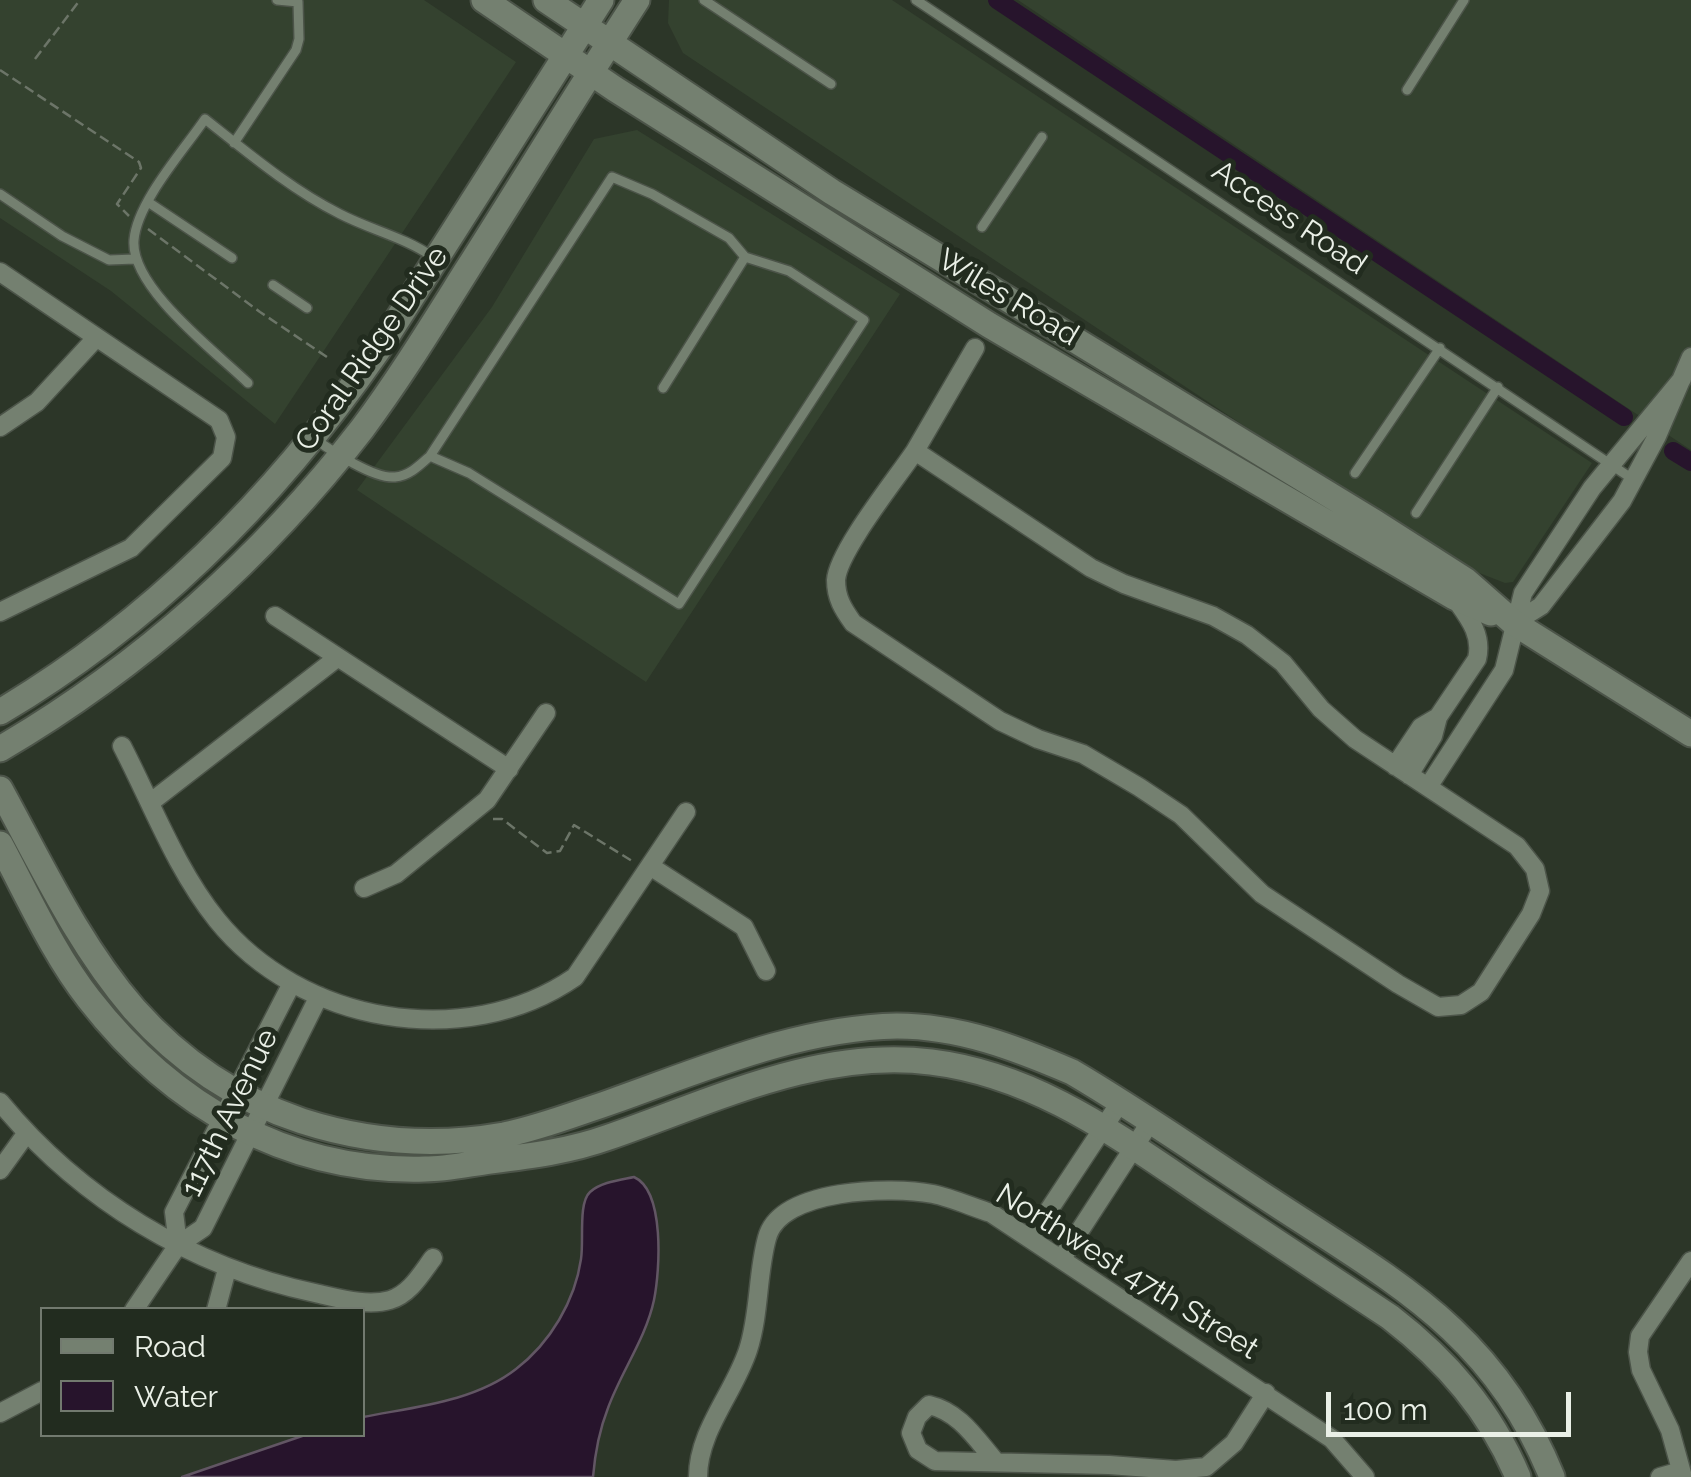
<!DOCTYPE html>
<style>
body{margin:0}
#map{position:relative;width:1691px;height:1477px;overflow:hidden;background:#2c3628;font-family:Raleway,sans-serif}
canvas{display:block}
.legend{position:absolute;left:40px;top:1307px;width:325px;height:130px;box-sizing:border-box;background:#222c1f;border:2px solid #727a6f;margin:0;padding:12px 18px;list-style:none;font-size:30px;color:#eaf0e7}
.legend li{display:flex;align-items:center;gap:20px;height:50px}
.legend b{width:50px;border:2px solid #727a6f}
.scale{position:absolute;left:1326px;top:1392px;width:245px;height:45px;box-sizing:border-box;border:5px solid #eaf0e7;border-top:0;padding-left:12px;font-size:30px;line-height:35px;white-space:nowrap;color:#eaf0e7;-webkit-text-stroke:8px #222c1f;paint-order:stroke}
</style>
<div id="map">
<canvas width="1691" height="1477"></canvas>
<ul class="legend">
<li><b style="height:12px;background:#748070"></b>Road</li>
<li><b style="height:28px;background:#27142c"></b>Water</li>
</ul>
<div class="scale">100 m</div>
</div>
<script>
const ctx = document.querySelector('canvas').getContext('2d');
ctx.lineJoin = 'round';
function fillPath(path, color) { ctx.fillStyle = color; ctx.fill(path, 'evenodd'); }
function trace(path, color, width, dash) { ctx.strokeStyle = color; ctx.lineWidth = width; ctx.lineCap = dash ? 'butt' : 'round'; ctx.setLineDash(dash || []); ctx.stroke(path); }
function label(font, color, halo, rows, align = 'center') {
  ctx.font = font + ' Raleway,sans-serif'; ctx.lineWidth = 10; ctx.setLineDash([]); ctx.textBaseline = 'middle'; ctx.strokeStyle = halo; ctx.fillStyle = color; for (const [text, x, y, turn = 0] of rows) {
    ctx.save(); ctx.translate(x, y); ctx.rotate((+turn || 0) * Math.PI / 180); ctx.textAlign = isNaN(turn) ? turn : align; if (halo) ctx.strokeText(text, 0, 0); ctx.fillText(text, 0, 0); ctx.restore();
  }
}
fillPath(new Path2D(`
 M 0,0 L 424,0 L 516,62 L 275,424 L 111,291 L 0,218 Z
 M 669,0 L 892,0 L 1592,463 L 1513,582 L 1505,583 L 1446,560 L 683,53 L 668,23 Z
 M 1018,0 L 1691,0 L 1691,450 L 1629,409 Z
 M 637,130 L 900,294 L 646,682 L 357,490 L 492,307 L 594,139 Z`), '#34422f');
const water = new Path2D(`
 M 634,1177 C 665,1191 660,1270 654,1300 C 646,1338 621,1372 608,1408 C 599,1431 595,1453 593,1477 L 182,1477 L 305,1435 L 362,1434 L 363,1417 C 413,1407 474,1402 516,1369 C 550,1343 575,1301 581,1259 C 584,1241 578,1203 590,1192 C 601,1182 620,1180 634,1177 Z`);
fillPath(water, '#27142c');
trace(water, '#625664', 2.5);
trace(new Path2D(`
 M 997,0 L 1624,417
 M 1673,451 L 1691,462`), '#27142c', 18);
const lane = new Path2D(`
 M 704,0 L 831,84
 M 916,0 L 1634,480
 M 1407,90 L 1464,0
 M 234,143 L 296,50 L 299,39 L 298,2 L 277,0
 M 0,194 L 62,236 L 109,260 L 135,259
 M 148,202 L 232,258
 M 982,227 L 1042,137
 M 273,285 L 307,308
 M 248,383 C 216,352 130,287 134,240 C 137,202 184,150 205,119 C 248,153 292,190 340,214 C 371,230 404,237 433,257
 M 663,388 L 745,257
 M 315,439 C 333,452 374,479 395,477 C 409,476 420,465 430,456 L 612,177 L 652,194 L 729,238 L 745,257 L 789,271 L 864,320 L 679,604 L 469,473 L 430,456
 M 1355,473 L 1440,348
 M 1416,513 L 1498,387`);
const street = new Path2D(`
 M 0,272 L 219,420 L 226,437 L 222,458 L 131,548 L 0,612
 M 0,427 L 37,402 L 96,338
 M 915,451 C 897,478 838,551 836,580 C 836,598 843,609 853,623 L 1000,721 L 1038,739 L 1083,754 L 1139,787 L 1181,815 L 1262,894 L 1398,984 L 1438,1007 L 1461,1005 L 1481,992 L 1531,914 L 1540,891 L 1535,869 L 1517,846 L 1355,739 L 1321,709 L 1283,663 L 1247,635 L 1213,616 L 1124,584 L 1091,568 L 915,451 L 975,348
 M 275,616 L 509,769
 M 1514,623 L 1541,606 L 1622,501 L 1657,436 L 1691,357
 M 122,746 C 152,804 176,869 217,920 C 300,1023 465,1053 575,977 L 686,812
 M 1395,766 L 1421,727 L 1438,717
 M 1409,775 L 1433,736 L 1438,717 L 1477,659 C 1483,634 1468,617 1454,597
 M 1428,787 L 1504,670 L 1523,593 L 1592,488 L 1682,379
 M 151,802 L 337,658
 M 650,866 L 744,927 L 766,971
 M 364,888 L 396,874 L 487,800 L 546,713
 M 0,1102 C 80,1199 191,1267 315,1293 C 338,1298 367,1307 390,1300 C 410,1294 421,1274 433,1258
 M 0,1170 L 26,1134
 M 1031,1237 L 1121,1101
 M 178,1245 L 174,1212 L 291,985
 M 1062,1258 L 1151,1121
 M 134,1310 L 178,1245 L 203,1228 L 319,996
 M 216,1310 L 227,1269
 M 0,1413 L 42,1391
 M 996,1462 C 976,1439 960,1412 929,1405 L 917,1417 L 911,1433 L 918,1450 L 935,1461 L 1109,1465 L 1176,1470 L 1206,1467 L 1234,1443 L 1266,1393
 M 698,1477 C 698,1431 734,1393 748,1350 C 760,1313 757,1274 767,1238 C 780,1188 892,1186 933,1194 C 952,1198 972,1207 991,1213 L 1332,1439 L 1365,1477
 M 1660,1477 L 1681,1471
 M 1683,1477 L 1670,1430 L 1641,1370 L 1638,1352 L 1640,1336 L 1691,1261`);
const secondary = new Path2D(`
 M 484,0 L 615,89 L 989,325 L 1454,597 L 1491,613
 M 546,0 L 832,192 L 1374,522 L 1465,580 L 1514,623 L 1691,734
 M 0,712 C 152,622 278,494 378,350 L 601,0
 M 0,749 C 140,667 263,557 362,429 C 400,378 433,324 467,270 C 524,180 579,90 637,0
 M 0,789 C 41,864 78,944 134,1009 C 180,1061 236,1099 302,1121 C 367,1142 436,1147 504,1135 C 539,1128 572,1115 605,1104 C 699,1071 796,1028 897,1026 C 959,1026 1016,1048 1072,1072 C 1140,1112 1204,1157 1270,1200 C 1393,1281 1494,1332 1552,1477
 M 0,844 C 28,896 53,953 89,999 C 172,1106 288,1173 425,1169 C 446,1169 468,1164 490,1161 C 531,1156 570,1151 609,1137 C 713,1101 819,1048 931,1062 C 1038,1075 1120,1138 1207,1196 C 1268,1237 1329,1277 1390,1317 C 1447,1361 1490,1411 1518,1477`);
trace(lane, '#4c5449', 12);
trace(street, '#4c5449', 21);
trace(secondary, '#4c5449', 29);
trace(new Path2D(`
 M 35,59 L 80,0
 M 0,70 L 139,162 L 141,168 L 117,204 L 129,216
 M 148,229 L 260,312 L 330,359
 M 493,819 L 502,819 L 547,853 L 560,851 L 574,825 L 632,861`), '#6c7568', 2.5, [10, 5]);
trace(lane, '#748070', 9);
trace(street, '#748070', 18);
trace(secondary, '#748070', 25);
label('30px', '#eaf0e7', '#222c1f', [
 ["Access Road",1289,218,34],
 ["Wiles Road",1008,298,31],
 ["Coral Ridge Drive",372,349,-55],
 ["117th Avenue",230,1113,-64],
 ["Northwest 47th Street",1127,1272,32]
]);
</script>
